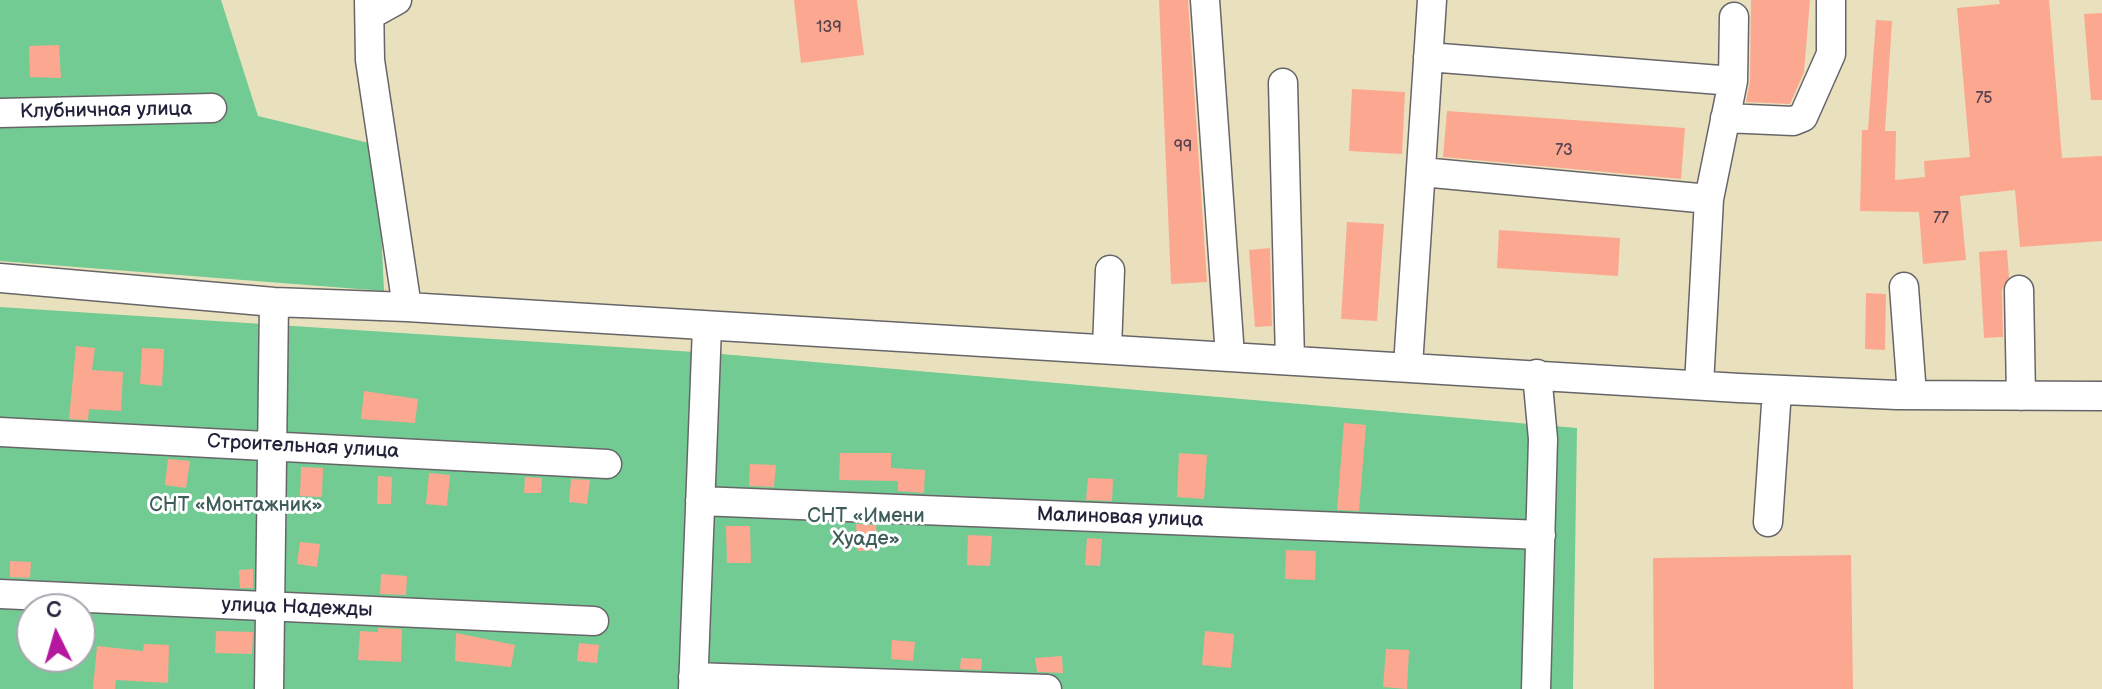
<!DOCTYPE html>
<meta charset="utf-8">
<style>
body{margin:0}
#map{position:relative;width:2102px;height:689px;overflow:hidden;background:#e9e1be;font-family:"Balsamiq Sans",sans-serif}
canvas{display:block}
.north{position:absolute;left:16px;top:593px;width:80px;height:80px;box-sizing:border-box;background:#fff;border:2px solid #a7a7b1;border-radius:50%;rotate:355deg;font-size:22px;font-weight:700;line-height:32px;text-align:center;color:#22223b}
.north::after{content:'';display:block;margin:auto;width:28px;height:36px;background:#b5179e;clip-path:polygon(50% 0,100% 100%,50% 72%,0 100%)}
</style>
<div id="map">
<canvas width="2102" height="689"></canvas>
<div class="north">С</div>
</div>
<script>
const ctx = document.querySelector('canvas').getContext('2d');
ctx.lineJoin = 'round';
function fillPath(path, color) { ctx.fillStyle = color; ctx.fill(path, 'evenodd'); }
function trace(path, color, width, dash) { ctx.strokeStyle = color; ctx.lineWidth = width; ctx.lineCap = dash ? 'butt' : 'round'; ctx.setLineDash(dash || []); ctx.stroke(path); }
function label(font, color, halo, rows, align = 'center') {
  ctx.font = font + ' "Balsamiq Sans",sans-serif'; ctx.lineWidth = 6; ctx.setLineDash([]); ctx.textBaseline = 'middle'; ctx.strokeStyle = halo; ctx.fillStyle = color; for (const [text, x, y, turn = 0] of rows) {
    ctx.save(); ctx.translate(x, y); ctx.rotate((+turn || 0) * Math.PI / 180); ctx.textAlign = isNaN(turn) ? turn : align; if (halo) ctx.strokeText(text, 0, 0); ctx.fillText(text, 0, 0); ctx.restore();
  }
}
fillPath(new Path2D(`
 M 0,0 L 221,0 L 258,116 L 377,145 L 384,291 L 0,261 Z
 M 0,307 L 710,353 L 1577,428 L 1573,689 L 0,689 ZM 32,609 L 80,609 L 80,657 L 32,657 Z`), '#72cb92');
fillPath(new Path2D(`
 M 794,0 L 857,0 L 864,55 L 801,63 Z
 M 1159,0 L 1188,0 L 1207,282 L 1171,284 Z
 M 1751,0 L 1810,0 L 1804,72 L 1790,104 L 1746,102 L 1750,81 Z
 M 1999,0 L 2049,0 L 2062,158 L 2102,156 L 2102,241 L 2020,247 L 2015,190 L 1960,196 L 1966,260 L 1923,264 L 1919,212 L 1860,211 L 1862,130 L 1868,130 L 1876,20 L 1892,21 L 1885,131 L 1896,131 L 1895,180 L 1925,177 L 1924,161 L 1970,157 L 1957,8 L 2000,4 Z
 M 2102,13 L 2102,100 L 2091,100 L 2084,14 Z
 M 59,45 L 61,78 L 30,77 L 29,46 Z
 M 1352,89 L 1405,92 L 1402,154 L 1349,151 Z
 M 1447,111 L 1685,128 L 1681,179 L 1443,157 Z
 M 1347,222 L 1384,224 L 1377,321 L 1341,319 Z
 M 1499,230 L 1620,238 L 1618,276 L 1497,268 Z
 M 1270,248 L 1272,326 L 1255,327 L 1249,250 Z
 M 2007,250 L 2009,277 L 2002,290 L 2003,337 L 1984,338 L 1979,252 Z
 M 1866,293 L 1886,294 L 1885,350 L 1865,349 Z
 M 76,346 L 95,348 L 92,370 L 123,372 L 121,411 L 89,409 L 88,420 L 69,419 Z
 M 142,348 L 164,349 L 162,386 L 140,384 Z
 M 364,391 L 418,399 L 415,423 L 361,419 Z
 M 1344,423 L 1366,425 L 1359,511 L 1337,510 Z
 M 840,453 L 891,453 L 891,468 L 925,470 L 924,493 L 898,491 L 898,481 L 839,480 Z
 M 1179,453 L 1207,455 L 1204,499 L 1177,497 Z
 M 168,459 L 190,461 L 186,488 L 165,485 Z
 M 750,464 L 776,465 L 774,487 L 749,486 Z
 M 301,467 L 323,468 L 322,497 L 300,496 Z
 M 429,473 L 450,475 L 447,506 L 426,504 Z
 M 378,476 L 392,477 L 391,504 L 377,504 Z
 M 525,477 L 542,478 L 541,493 L 524,493 Z
 M 1088,478 L 1113,479 L 1112,501 L 1086,500 Z
 M 571,479 L 590,480 L 587,504 L 569,502 Z
 M 856,524 L 876,525 L 878,550 L 858,551 Z
 M 726,526 L 750,526 L 751,563 L 727,563 Z
 M 968,535 L 992,536 L 990,566 L 967,565 Z
 M 1087,538 L 1102,539 L 1100,566 L 1085,565 Z
 M 300,542 L 320,544 L 317,567 L 297,564 Z
 M 1286,550 L 1316,551 L 1315,580 L 1285,579 Z
 M 1851,555 L 1853,689 L 1654,689 L 1653,558 Z
 M 10,561 L 31,562 L 30,578 L 10,577 Z
 M 253,569 L 253,588 L 240,588 L 239,570 Z
 M 381,574 L 407,576 L 406,595 L 380,594 Z
 M 378,628 L 402,629 L 401,662 L 358,660 L 360,631 L 378,632 Z
 M 216,631 L 253,632 L 252,654 L 215,653 Z
 M 1205,631 L 1234,634 L 1231,668 L 1202,665 Z
 M 456,633 L 515,645 L 511,667 L 455,661 Z
 M 892,640 L 915,642 L 913,661 L 891,659 Z
 M 579,643 L 599,645 L 597,663 L 577,661 Z
 M 144,644 L 169,645 L 168,683 L 116,680 L 115,689 L 93,689 L 97,646 L 143,651 Z
 M 1386,649 L 1409,650 L 1407,689 L 1383,687 Z
 M 1062,656 L 1063,673 L 1037,672 L 1035,658 Z
 M 961,658 L 982,659 L 981,670 L 960,669 Z`), '#fca891');
const minor = new Path2D(`
 M 369,0 L 370,60 L 407,307
 M 1205,0 L 1230,356
 M 370,15 L 397,0
 M 1428,57 L 1733,81 L 1709,199 L 1699,385
 M 1733,81 L 1734,17
 M 1283,83 L 1290,360
 M 0,113 L 212,108
 M 1725,118 L 1793,121 L 1803,117 L 1831,54 L 1831,0
 M 1422,172 L 1709,199
 M 0,278 L 274,302 L 407,307 L 1739,388 L 1897,395 L 2102,396
 M 1904,287 L 1912,395
 M 2019,290 L 2021,396
 M 1107,349 L 1110,270
 M 1408,366 L 1432,0
 M 0,432 L 607,464
 M 700,501 L 1541,535
 M 1768,522 L 1777,390
 M 0,594 L 594,621
 M 693,677 L 1047,689
 M 269,689 L 274,302
 M 693,689 L 707,327
 M 1536,689 L 1543,439 L 1537,374`);
trace(minor, '#686569', 31);
trace(minor, '#fff', 28);
label('16px', '#584450', null, [
 ["139",829,28],
 ["75",1984,99],
 ["99",1183,147],
 ["73",1564,151],
 ["77",1941,219]
]);
label('20px', '#22223b', '#fff', [
 ["Клубничная улица",106,111,-1],
 ["Строительная улица",303,447,3],
 ["Малиновая улица",1120,518,2],
 ["улица Надежды",297,608,2]
]);
label('20px', '#3e5d59', '#fff', [
 ["СНТ «Монтажник»",236,506],
 ["СНТ «Имени",866,517],
 ["Хуаде»",866,540]
]);
</script>
